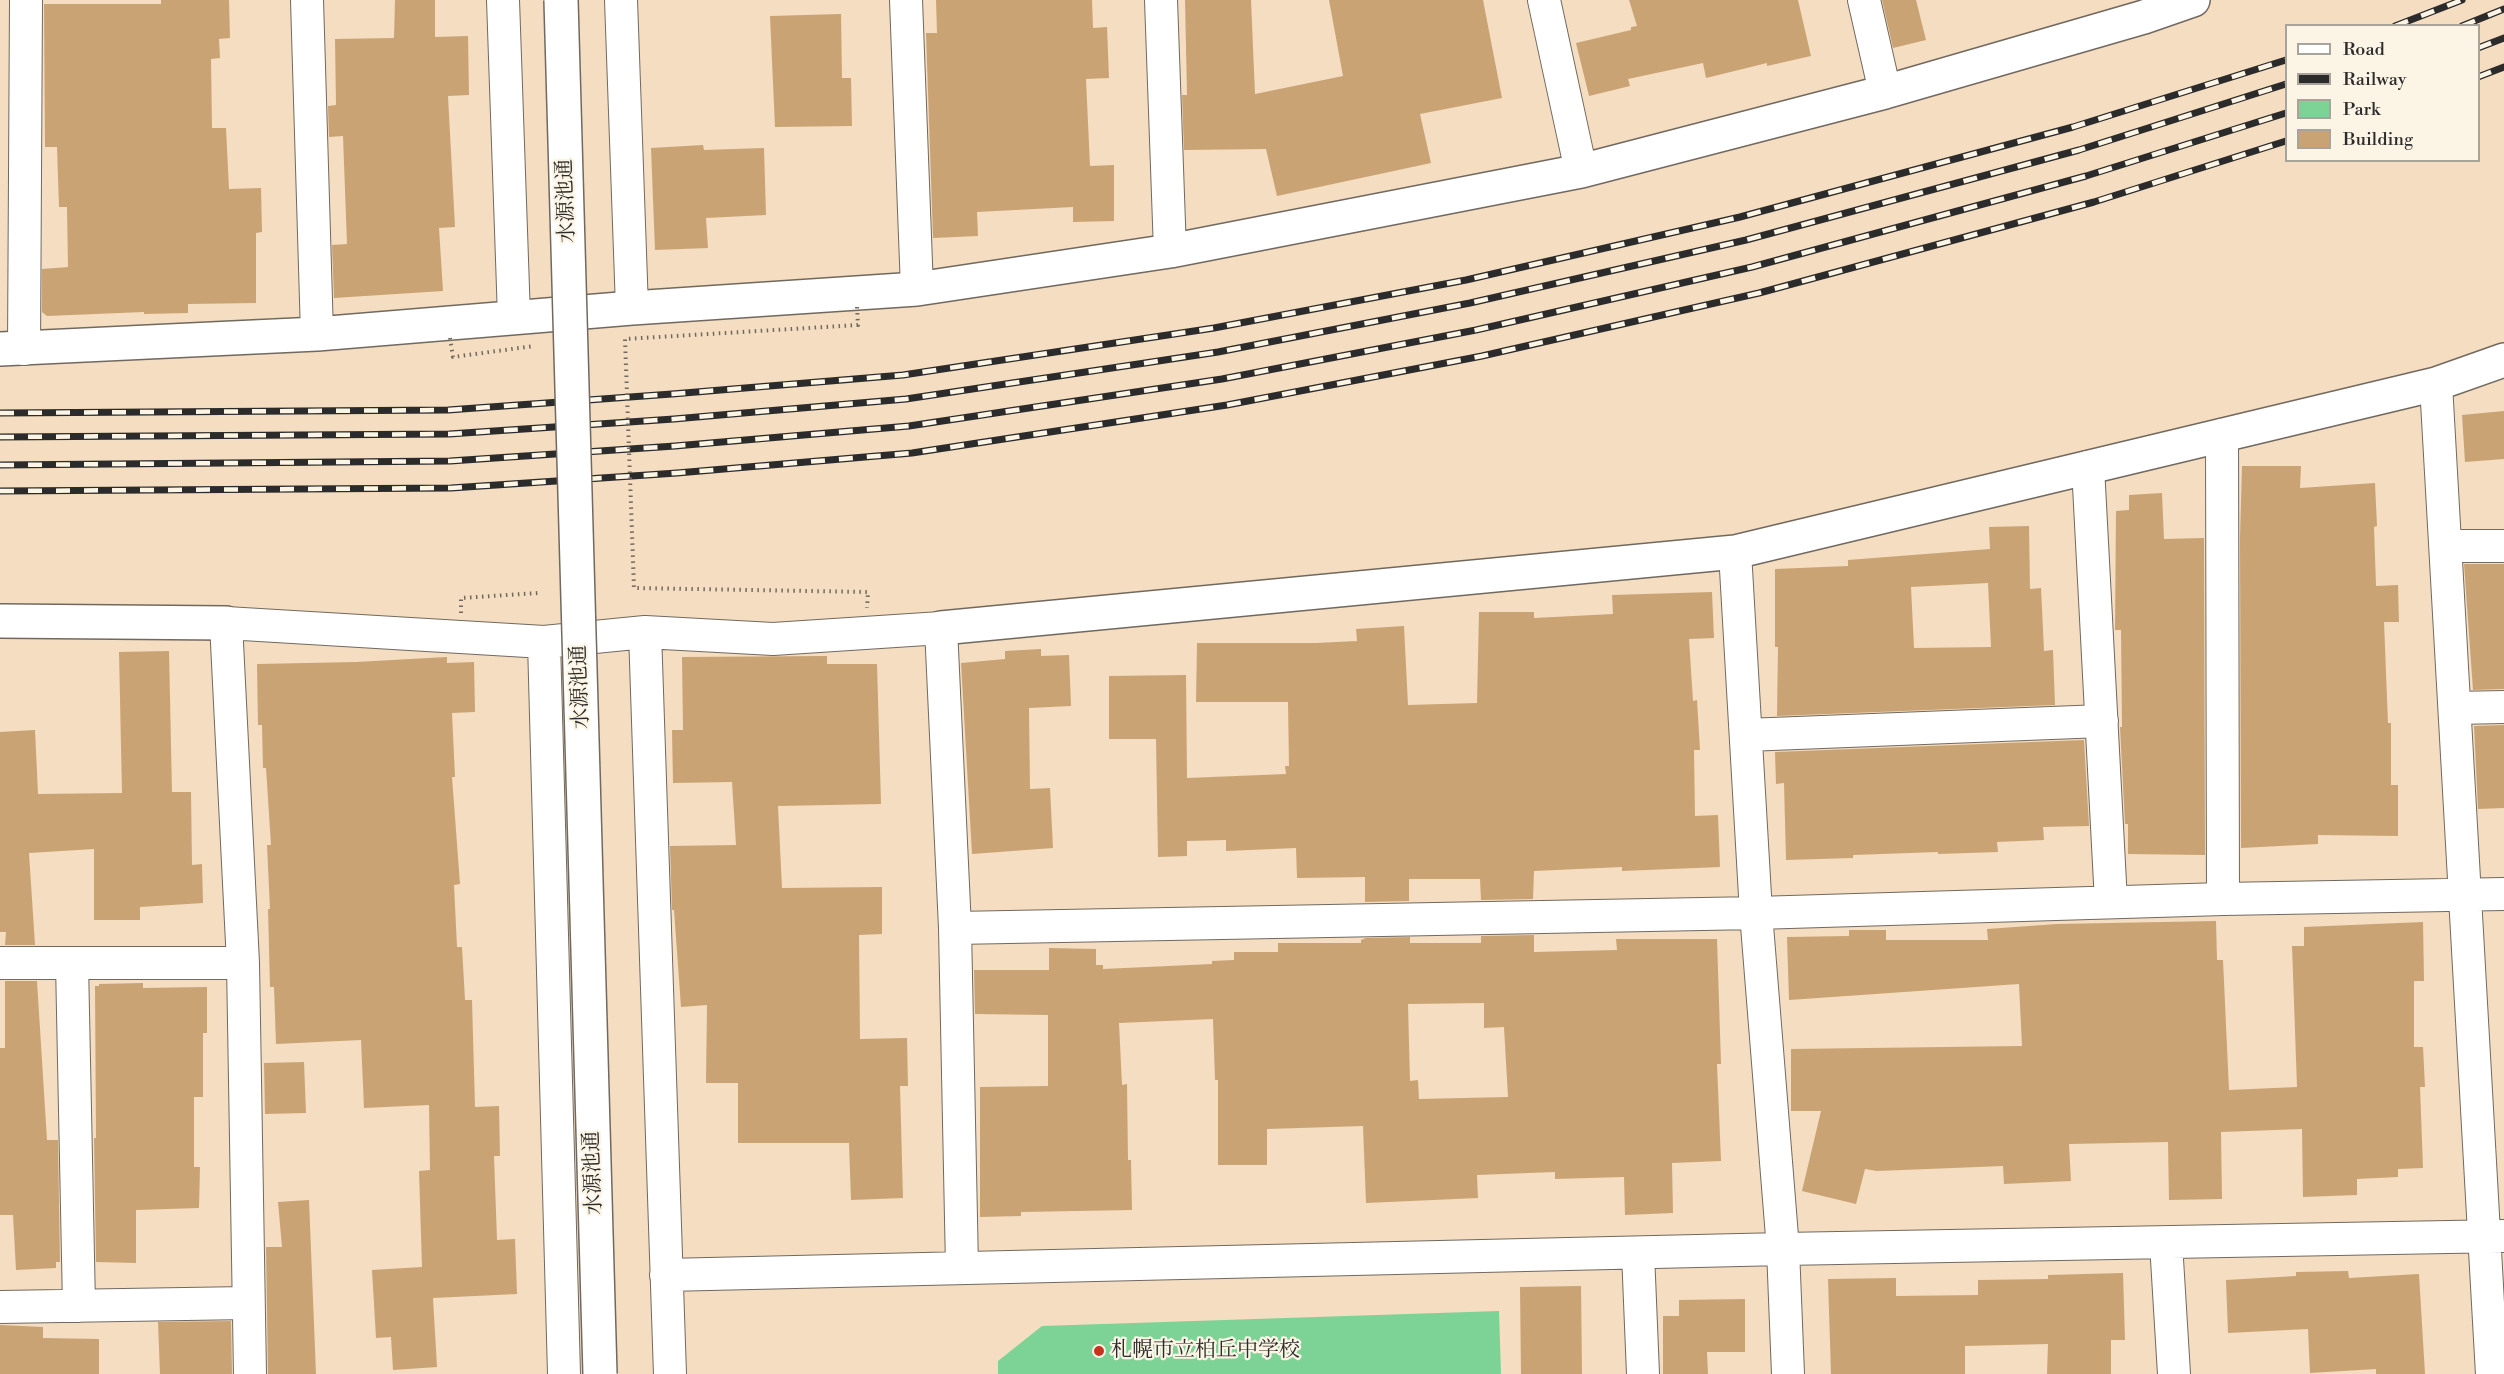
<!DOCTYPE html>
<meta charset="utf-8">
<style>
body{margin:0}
#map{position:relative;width:2504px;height:1374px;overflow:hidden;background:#f4ddc0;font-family:"Libre Bodoni",serif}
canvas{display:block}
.legend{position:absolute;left:2285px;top:24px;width:195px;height:138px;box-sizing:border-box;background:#fcf5e5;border:2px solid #a8a49b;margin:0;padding:8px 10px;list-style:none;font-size:18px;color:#2b2b2b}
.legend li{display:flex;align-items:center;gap:12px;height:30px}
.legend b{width:30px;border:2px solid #a8a49b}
</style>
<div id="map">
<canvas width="2504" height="1374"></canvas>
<ul class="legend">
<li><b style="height:8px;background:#fff"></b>Road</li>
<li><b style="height:8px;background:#2b2b2b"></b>Railway</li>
<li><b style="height:16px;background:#7dd296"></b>Park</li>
<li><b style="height:16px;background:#caa374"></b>Building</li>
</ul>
</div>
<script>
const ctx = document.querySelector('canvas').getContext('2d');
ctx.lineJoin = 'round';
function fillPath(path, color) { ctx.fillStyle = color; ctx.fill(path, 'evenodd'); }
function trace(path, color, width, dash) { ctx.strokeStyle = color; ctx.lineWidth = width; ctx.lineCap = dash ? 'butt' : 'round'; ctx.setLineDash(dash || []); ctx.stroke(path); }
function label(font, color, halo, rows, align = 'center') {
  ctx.font = font + ' "Libre Bodoni","Noto Serif JP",serif'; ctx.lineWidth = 4.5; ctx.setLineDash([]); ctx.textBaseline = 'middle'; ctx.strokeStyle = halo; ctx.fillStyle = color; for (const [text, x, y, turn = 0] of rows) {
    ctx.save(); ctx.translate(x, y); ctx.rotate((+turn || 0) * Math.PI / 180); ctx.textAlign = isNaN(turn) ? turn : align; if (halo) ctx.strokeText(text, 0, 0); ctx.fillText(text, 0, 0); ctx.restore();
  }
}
fillPath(new Path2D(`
 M 1499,1311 L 1501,1374 L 998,1374 L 998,1361 L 1042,1326 Z`), '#7dd296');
fillPath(new Path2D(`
 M 161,0 L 229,0 L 230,38 L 219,39 L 220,58 L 211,59 L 212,128 L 226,128 L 229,189 L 261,188 L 262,232 L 256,233 L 256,303 L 188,304 L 188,313 L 144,314 L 144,312 L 47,316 L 42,312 L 42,269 L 68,267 L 67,207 L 59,207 L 57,147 L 45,147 L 44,4 L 161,4 Z
 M 395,0 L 435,0 L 435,37 L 468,36 L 469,95 L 448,96 L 455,227 L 439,228 L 443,291 L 334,298 L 332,245 L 347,244 L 343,136 L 329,137 L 328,106 L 336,105 L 335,39 L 394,38 Z
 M 936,0 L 1092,0 L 1093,28 L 1107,27 L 1109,78 L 1086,79 L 1090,166 L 1114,165 L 1114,221 L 1073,222 L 1073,207 L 977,212 L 978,236 L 933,238 L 926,33 L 937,33 Z
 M 1185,0 L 1251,0 L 1255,94 L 1343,76 L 1329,0 L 1483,0 L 1502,98 L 1420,114 L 1431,163 L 1277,196 L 1266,149 L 1184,150 L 1182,95 L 1187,95 Z
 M 1629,0 L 1798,0 L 1811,56 L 1767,66 L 1767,63 L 1706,78 L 1703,63 L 1628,79 L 1630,86 L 1589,96 L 1576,43 L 1631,30 L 1631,27 L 1637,26 Z
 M 1882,0 L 1916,0 L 1926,40 L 1893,48 Z
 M 841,14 L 842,78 L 851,78 L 852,126 L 775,127 L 770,16 Z
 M 703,145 L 704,150 L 764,148 L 766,215 L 706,218 L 708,248 L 655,250 L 651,148 Z
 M 2504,411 L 2504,459 L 2465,462 L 2462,415 Z
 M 2242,466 L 2301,466 L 2300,488 L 2375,483 L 2377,526 L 2374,527 L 2376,586 L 2398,585 L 2399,622 L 2384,622 L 2388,723 L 2391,723 L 2391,785 L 2398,785 L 2398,836 L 2318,835 L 2318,844 L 2241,848 L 2240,537 Z
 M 2162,493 L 2164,539 L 2204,538 L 2205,855 L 2128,854 L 2128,824 L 2125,824 L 2120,727 L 2122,727 L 2121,630 L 2115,630 L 2116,511 L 2129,510 L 2129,495 Z
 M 2029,526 L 2030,589 L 2041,588 L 2044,651 L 2053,650 L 2055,705 L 1777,716 L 1778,647 L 1775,647 L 1775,569 L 1848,566 L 1848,560 L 1990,549 L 1989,527 ZM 1988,583 L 1991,647 L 1914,648 L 1911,587 Z
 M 2464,564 L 2504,564 L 2504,689 L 2473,690 Z
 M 1712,592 L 1714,638 L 1689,639 L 1693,701 L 1697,700 L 1700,750 L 1694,750 L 1695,816 L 1718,815 L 1720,867 L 1622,871 L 1622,867 L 1534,871 L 1533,899 L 1481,900 L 1480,879 L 1409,879 L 1409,901 L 1365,902 L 1365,877 L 1297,878 L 1296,848 L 1226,851 L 1226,840 L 1187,841 L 1187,856 L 1158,857 L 1156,739 L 1109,739 L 1109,676 L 1186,675 L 1187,778 L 1286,774 L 1285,766 L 1289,766 L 1288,702 L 1196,702 L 1197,643 L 1316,643 L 1357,641 L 1356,629 L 1404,626 L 1408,705 L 1477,703 L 1479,612 L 1534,612 L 1534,618 L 1613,614 L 1612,595 Z
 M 1041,649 L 1041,656 L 1069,655 L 1071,706 L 1029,708 L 1030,789 L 1050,788 L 1053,848 L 972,854 L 961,663 L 1005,659 L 1005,651 Z
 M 169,651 L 172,792 L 191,792 L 192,865 L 202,864 L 203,903 L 140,907 L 140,920 L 94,920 L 94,849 L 29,853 L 35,945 L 5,945 L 6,932 L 0,932 L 0,732 L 35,730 L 38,794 L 122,793 L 119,652 Z
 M 827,656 L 827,664 L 877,664 L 881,804 L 778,806 L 782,888 L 882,887 L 882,934 L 859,935 L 860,1039 L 907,1038 L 908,1086 L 900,1086 L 903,1198 L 851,1200 L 849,1143 L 738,1143 L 738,1083 L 706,1083 L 707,1005 L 681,1007 L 674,910 L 672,910 L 670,846 L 736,845 L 732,782 L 673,783 L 672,730 L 683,730 L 682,657 Z
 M 447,657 L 447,663 L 474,662 L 475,712 L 452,713 L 455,777 L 452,777 L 460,884 L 454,885 L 457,947 L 462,947 L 465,1000 L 472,1000 L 475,1107 L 499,1106 L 500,1156 L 494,1156 L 497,1240 L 515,1239 L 517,1294 L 433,1298 L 437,1367 L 393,1370 L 391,1337 L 376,1338 L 372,1270 L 422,1267 L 419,1171 L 430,1170 L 429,1105 L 364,1108 L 361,1040 L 276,1044 L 274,987 L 270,987 L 268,909 L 270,909 L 267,845 L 271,845 L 266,768 L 263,768 L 262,725 L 258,725 L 257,664 L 356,662 Z
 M 2504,725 L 2504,808 L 2478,809 L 2474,726 Z
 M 2084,740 L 2089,826 L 2043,827 L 2044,840 L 1997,842 L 1998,852 L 1938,854 L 1938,852 L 1853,855 L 1853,858 L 1786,860 L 1784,783 L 1776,784 L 1775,752 Z
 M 2216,921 L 2217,960 L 2223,960 L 2229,1090 L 2297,1087 L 2292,946 L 2304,946 L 2304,927 L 2423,922 L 2424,981 L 2414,981 L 2414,1047 L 2423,1047 L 2425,1087 L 2420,1087 L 2423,1168 L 2398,1169 L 2398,1177 L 2357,1179 L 2357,1195 L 2303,1197 L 2302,1129 L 2221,1132 L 2222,1199 L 2169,1200 L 2168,1142 L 2069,1144 L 2071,1181 L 2004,1184 L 2003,1166 L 1877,1171 L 1865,1169 L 1856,1204 L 1802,1191 L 1821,1111 L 1791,1111 L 1791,1049 L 2022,1046 L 2019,984 L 1789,1000 L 1787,937 L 1849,936 L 1849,930 L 1886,930 L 1886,940 L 1988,940 L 1987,929 L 2057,924 Z
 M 1534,935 L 1534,952 L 1617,950 L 1616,939 L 1717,939 L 1721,1064 L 1717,1064 L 1721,1161 L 1672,1163 L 1673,1213 L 1625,1215 L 1624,1177 L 1555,1179 L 1555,1172 L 1477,1175 L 1478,1198 L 1366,1203 L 1363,1126 L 1267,1129 L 1267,1165 L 1218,1165 L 1218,1080 L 1215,1080 L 1213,1019 L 1119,1023 L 1122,1085 L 1127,1084 L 1128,1160 L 1131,1160 L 1132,1210 L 1021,1212 L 1021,1216 L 980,1217 L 980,1087 L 1048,1086 L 1048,1015 L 975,1014 L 974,970 L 1049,970 L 1049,948 L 1096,949 L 1096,965 L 1103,965 L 1103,969 L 1212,964 L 1212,961 L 1234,960 L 1234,952 L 1278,952 L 1278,943 L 1361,943 L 1361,940 L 1366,938 L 1410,937 L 1410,943 L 1481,943 L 1481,936 ZM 1484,1003 L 1484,1028 L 1504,1027 L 1508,1097 L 1419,1099 L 1418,1080 L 1410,1081 L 1408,1004 Z
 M 5,981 L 37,981 L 47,1140 L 58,1140 L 60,1262 L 56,1262 L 56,1268 L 16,1270 L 13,1215 L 0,1215 L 0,1048 L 5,1048 Z
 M 143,983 L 143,988 L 207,987 L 207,1033 L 203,1033 L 203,1097 L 194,1097 L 194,1167 L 200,1167 L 199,1208 L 136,1210 L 136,1263 L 96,1262 L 94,1138 L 96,1138 L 95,986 L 99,986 L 99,984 Z
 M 304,1062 L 306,1113 L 265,1114 L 264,1063 Z
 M 309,1200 L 316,1374 L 268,1374 L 266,1247 L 282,1247 L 278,1202 Z
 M 2348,1271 L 2349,1278 L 2419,1274 L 2425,1374 L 2376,1374 L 2376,1369 L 2310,1373 L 2308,1329 L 2228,1333 L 2226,1280 L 2296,1276 L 2296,1272 Z
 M 2123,1273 L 2125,1340 L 2111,1340 L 2111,1374 L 2047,1374 L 2048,1344 L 1965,1346 L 1965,1374 L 1831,1374 L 1828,1279 L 1896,1278 L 1896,1296 L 1978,1295 L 1978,1280 L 2048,1279 L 2048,1275 Z
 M 1581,1286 L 1582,1374 L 1521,1374 L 1520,1287 Z
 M 1745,1299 L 1745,1352 L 1707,1352 L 1708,1374 L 1663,1374 L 1663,1316 L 1679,1316 L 1679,1300 Z
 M 231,1321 L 232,1374 L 160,1374 L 158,1322 Z
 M 0,1325 L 43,1327 L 43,1338 L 99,1339 L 99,1374 L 0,1374 Z`), '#caa374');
const minor = new Path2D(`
 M 307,0 L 317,334
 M 503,0 L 514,317
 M 621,0 L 632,308
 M 906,0 L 917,289
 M 1161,0 L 1170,251
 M 1544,0 L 1581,171
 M 1864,0 L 1885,92
 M 24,349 L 26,0
 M 2436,384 L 2492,1374
 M 2222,435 L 2223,899
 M 2088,467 L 2111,902
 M 2446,546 L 2504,546
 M 1735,552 L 1756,913 L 1783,1249 L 1788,1374
 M 645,632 L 670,1374
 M 544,642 L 564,1374
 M 2455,708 L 2504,707
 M 1746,735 L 2102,721
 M 955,928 L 1756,913 L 2223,899 L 2504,894
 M 0,963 L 243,963
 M 72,963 L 79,1306
 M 2166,1243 L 2174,1374
 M 1638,1253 L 1643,1374
 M 666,1275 L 1783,1249 L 2504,1236
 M 0,1307 L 247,1303
 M 250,1374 L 243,963 L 226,623 L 544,642 L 645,632 L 773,639 L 941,628 L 955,928 L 962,1267`);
const tertiary = new Path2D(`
 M 0,349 L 317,334 L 632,308 L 917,289 L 1170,251 L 1581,171 L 1885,92 L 2144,17 L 2193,0
 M 0,621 L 226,623
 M 941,628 L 1735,552 L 2436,384 L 2504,360`);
trace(minor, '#71695f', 34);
trace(tertiary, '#71695f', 36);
trace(minor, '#fff', 32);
trace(tertiary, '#fff', 33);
const rail = new Path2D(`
 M 2395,26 L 2462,0
 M 2462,26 L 2504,9
 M 2478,48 L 2504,38
 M 2478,77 L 2504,67
 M 0,413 L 448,410 L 672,394 L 903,375 L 1214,328 L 1466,280 L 1740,217 L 2073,127 L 2286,60
 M 0,437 L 449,434 L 674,419 L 906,399 L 1218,352 L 1470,303 L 1746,240 L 2079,150 L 2286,84
 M 0,465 L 450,461 L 675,446 L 909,426 L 1222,379 L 1476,330 L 1752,267 L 2086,176 L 2286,113
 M 0,491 L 451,488 L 677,473 L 912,453 L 1227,405 L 1482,356 L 1759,293 L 2094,202 L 2286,141`);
trace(rail, '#2b2b2b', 7);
trace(rail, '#fcf5e5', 4.5, [14]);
const tertiaryBridge = new Path2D(`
 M 561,0 L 600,1374`);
trace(tertiaryBridge, '#71695f', 36, []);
trace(new Path2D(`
 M 857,307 L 858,325 L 625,339 L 634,588 L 868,592 L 867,608
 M 450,338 L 453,357 L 534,346
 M 461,613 L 461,598 L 538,593 L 538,590`), '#71695f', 4, [1.5, 4.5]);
trace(tertiaryBridge, '#fff', 33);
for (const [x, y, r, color] of [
 [1099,1351,6,"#c8321e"]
]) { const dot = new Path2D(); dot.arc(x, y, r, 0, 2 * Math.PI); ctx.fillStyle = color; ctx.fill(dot); trace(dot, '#fcf5e5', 2); }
label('21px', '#2b2b2b', '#fcf5e5', [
 ["水源池通",567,201,-92],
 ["水源池通",581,687,-92],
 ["水源池通",594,1173,-92]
]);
label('21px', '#2b2b2b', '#fcf5e5', [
 ["札幌市立柏丘中学校",1111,1351]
], 'left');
</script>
